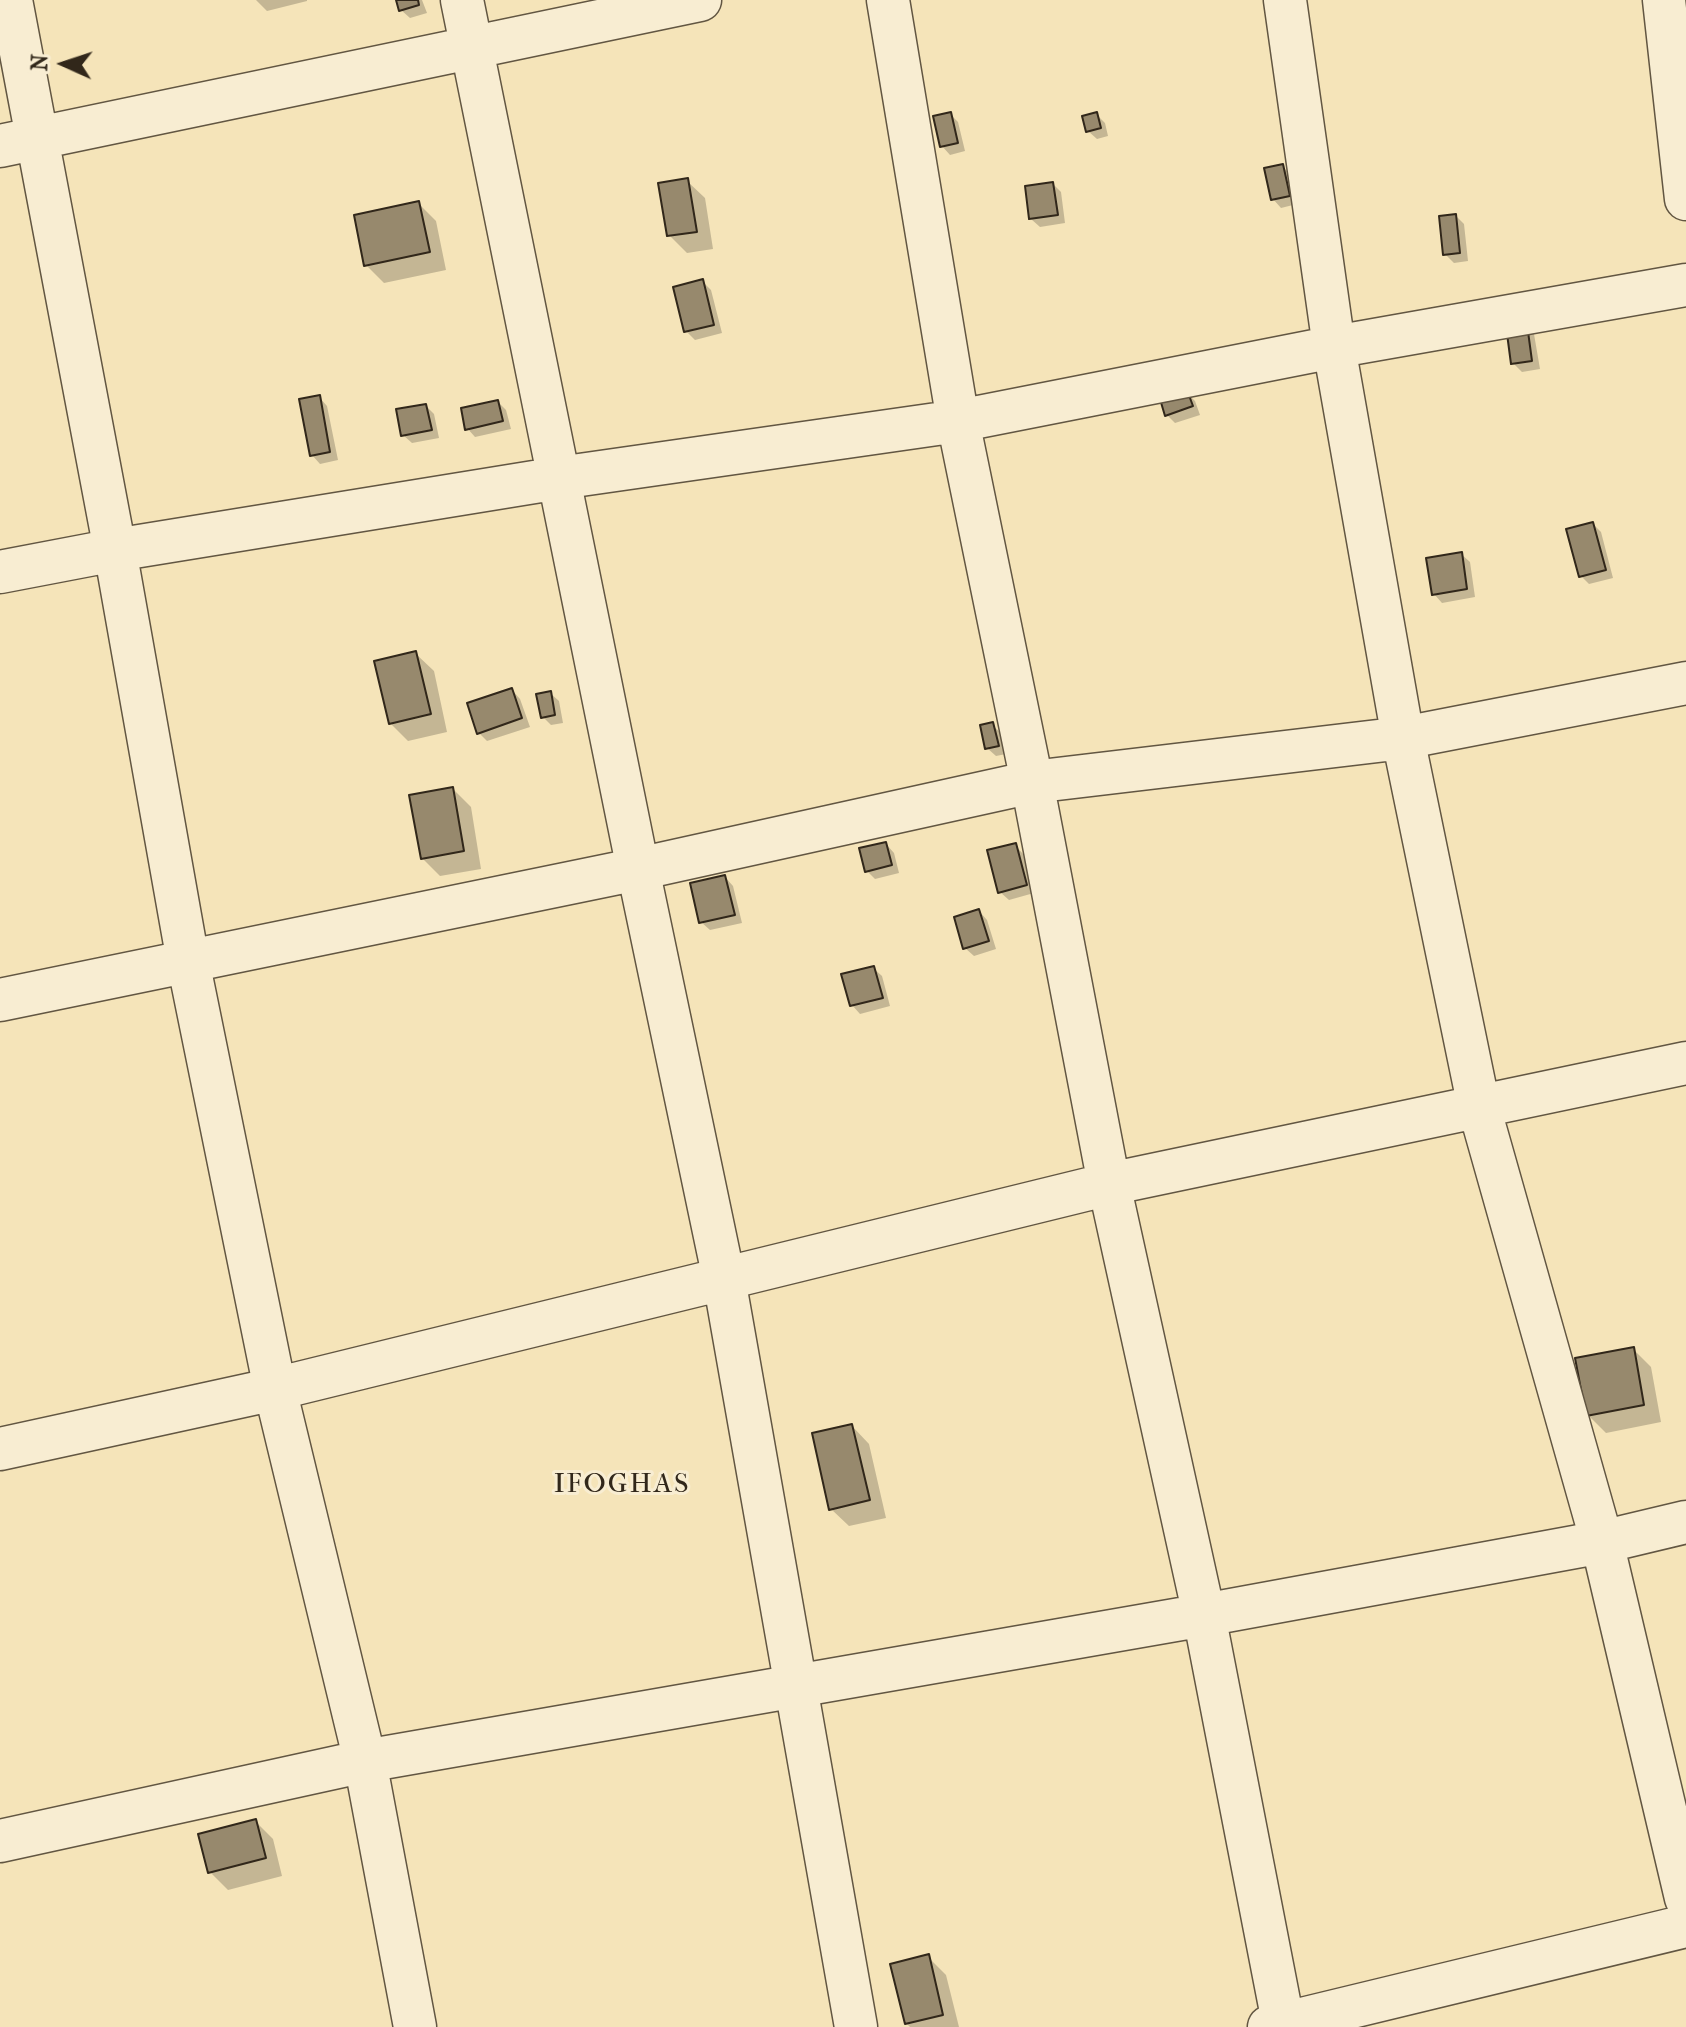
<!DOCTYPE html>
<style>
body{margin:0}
#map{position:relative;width:1686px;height:2027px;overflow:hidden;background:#f5e4b9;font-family:"IM FELL French Canon",serif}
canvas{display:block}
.north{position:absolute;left:24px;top:24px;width:80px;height:80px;-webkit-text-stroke:6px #f8edd2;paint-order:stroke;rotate:273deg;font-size:22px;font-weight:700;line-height:32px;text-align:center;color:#31271a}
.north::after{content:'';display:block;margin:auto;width:28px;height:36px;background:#31271a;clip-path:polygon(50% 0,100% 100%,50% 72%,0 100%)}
</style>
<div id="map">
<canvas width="1686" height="2027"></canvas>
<div class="north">N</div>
</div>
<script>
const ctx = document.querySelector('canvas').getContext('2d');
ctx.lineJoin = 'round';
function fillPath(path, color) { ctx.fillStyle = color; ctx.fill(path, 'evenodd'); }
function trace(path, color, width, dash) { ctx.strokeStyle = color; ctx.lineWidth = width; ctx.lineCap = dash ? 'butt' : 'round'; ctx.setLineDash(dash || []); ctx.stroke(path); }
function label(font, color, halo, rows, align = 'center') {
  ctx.font = font + ' "IM FELL French Canon",serif'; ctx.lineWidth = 6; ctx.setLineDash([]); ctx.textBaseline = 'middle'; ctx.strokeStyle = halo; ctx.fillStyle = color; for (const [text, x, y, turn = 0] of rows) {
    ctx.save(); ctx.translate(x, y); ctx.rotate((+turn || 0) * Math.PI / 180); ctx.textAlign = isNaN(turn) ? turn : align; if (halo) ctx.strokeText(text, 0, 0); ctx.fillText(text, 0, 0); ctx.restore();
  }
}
fillPath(new Path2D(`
 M 256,0 L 307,0 L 307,1 L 267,11 Z
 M 398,0 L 422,0 L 427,13 L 410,18 L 401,10 Z
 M 950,114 L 958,122 L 965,151 L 950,155 L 942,146 Z
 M 1096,114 L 1105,123 L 1108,136 L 1097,139 L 1088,131 Z
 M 1282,166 L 1291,175 L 1297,204 L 1281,208 L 1273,199 Z
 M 687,181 L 705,198 L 713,249 L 687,253 L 669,235 Z
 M 1053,184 L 1061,192 L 1065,223 L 1040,227 L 1031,219 Z
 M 418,203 L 436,221 L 446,270 L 384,283 L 366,265 Z
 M 1456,216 L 1464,224 L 1468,261 L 1454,263 L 1445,254 Z
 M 702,281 L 711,290 L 722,333 L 695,340 L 686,331 Z
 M 1526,326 L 1534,334 L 1540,369 L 1522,372 L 1513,363 Z
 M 1186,392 L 1195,401 L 1200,415 L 1175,423 L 1167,415 Z
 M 319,397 L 327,406 L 338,460 L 320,464 L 312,455 Z
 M 498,402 L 506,410 L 511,429 L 475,437 L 467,428 Z
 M 426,406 L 434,414 L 439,438 L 412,443 L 403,435 Z
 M 1593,524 L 1601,532 L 1613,578 L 1589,584 L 1581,576 Z
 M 1461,554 L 1470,562 L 1475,597 L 1442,603 L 1434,594 Z
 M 416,654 L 434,671 L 447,732 L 408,741 L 390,723 Z
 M 512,690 L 520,699 L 530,727 L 487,741 L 479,733 Z
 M 550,693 L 559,701 L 563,723 L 551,725 L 543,717 Z
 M 992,725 L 1001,733 L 1006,754 L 996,756 L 987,748 Z
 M 453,789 L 471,807 L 481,869 L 440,876 L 422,858 Z
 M 886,844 L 894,853 L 899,873 L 875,879 L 867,871 Z
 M 1015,845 L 1023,854 L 1034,893 L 1009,900 L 1000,892 Z
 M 725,877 L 733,886 L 742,923 L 710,930 L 701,922 Z
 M 979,911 L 987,920 L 996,949 L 974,956 L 965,948 Z
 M 873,968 L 882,976 L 890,1006 L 860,1014 L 852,1005 Z
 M 1633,1349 L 1651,1367 L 1661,1422 L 1606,1433 L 1588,1415 Z
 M 852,1426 L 869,1444 L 886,1518 L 849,1526 L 831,1509 Z
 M 255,1821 L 273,1839 L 282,1876 L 228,1890 L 210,1872 Z
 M 928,1957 L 946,1975 L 959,2027 L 910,2027 L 906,2023 Z`), '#0003');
const building = new Path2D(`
 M 396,0 L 418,0 L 419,5 L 399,11 Z
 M 951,112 L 958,143 L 940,147 L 933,116 Z
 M 1097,112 L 1101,128 L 1086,132 L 1082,116 Z
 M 1283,164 L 1290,196 L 1271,200 L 1264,168 Z
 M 688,178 L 697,232 L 667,236 L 658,183 Z
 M 1053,182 L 1058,215 L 1029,219 L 1025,186 Z
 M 419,201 L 430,252 L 364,266 L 354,215 Z
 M 1456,214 L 1460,253 L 1443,255 L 1439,216 Z
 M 703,279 L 714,325 L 684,332 L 673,287 Z
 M 1527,324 L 1532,361 L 1511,364 L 1506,326 Z
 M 1187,390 L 1193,406 L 1165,416 L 1160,399 Z
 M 320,395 L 330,452 L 310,456 L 299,399 Z
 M 498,400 L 503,421 L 465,430 L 461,408 Z
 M 426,404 L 432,430 L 401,436 L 396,409 Z
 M 1593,522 L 1606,570 L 1579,577 L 1566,529 Z
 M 1462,552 L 1467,589 L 1432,595 L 1426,558 Z
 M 416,651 L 431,714 L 389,724 L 374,661 Z
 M 512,688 L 522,718 L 477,734 L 467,703 Z
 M 551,691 L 555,715 L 541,718 L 536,694 Z
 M 993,722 L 999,746 L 985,749 L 980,725 Z
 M 453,787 L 464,851 L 421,859 L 409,795 Z
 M 886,842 L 892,865 L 865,872 L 859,848 Z
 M 1016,843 L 1027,885 L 998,893 L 987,850 Z
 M 725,875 L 735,915 L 699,923 L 690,883 Z
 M 979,909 L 989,941 L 963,949 L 954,917 Z
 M 874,966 L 883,998 L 850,1006 L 841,974 Z
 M 1634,1347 L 1644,1405 L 1586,1416 L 1575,1358 Z
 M 852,1424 L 870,1500 L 829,1510 L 812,1433 Z
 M 256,1819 L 266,1858 L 208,1873 L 198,1834 Z
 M 929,1954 L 943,2015 L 905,2024 L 890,1964 Z`);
fillPath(building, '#97896d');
trace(building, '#31271a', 2);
const minor = new Path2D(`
 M 11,0 L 115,550 L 188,961 L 275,1389 L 365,1761 L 415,2027
 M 462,0 L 638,869 L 724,1279 L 856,2027
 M 888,0 L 958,421 L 1032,782 L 1109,1184 L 1204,1615 L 1284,2027
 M 1285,0 L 1334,347 L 1403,738 L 1479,1107 L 1602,1542 L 1686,1898
 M 1664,0 L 1686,199
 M 0,146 L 700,0
 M 0,572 L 115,550 L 559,478 L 958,421 L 1334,347 L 1686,285
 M 0,1000 L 638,869 L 1032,782 L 1403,738 L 1686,683
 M 0,1449 L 275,1389 L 1109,1184 L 1686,1063
 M 0,1841 L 365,1761 L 1204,1615 L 1602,1542 L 1686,1522
 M 1269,2027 L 1686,1926`);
trace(minor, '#625642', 45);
trace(minor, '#f8edd2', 42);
ctx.letterSpacing = '2px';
label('28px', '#31271a', '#f8edd2', [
 ["IFOGHAS",622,1485]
]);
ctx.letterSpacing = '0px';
</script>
